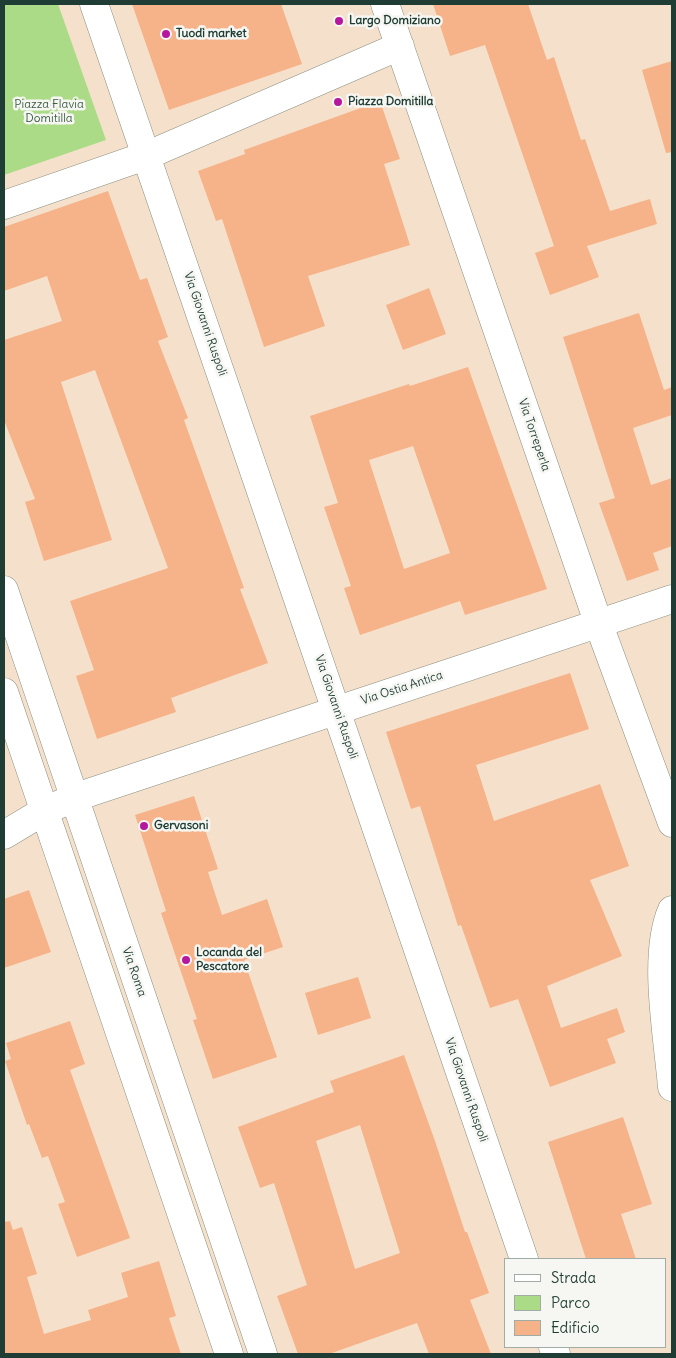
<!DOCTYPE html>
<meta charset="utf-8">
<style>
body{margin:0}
#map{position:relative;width:676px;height:1358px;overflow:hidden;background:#f5e1cb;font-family:Delius,sans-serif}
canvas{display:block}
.frame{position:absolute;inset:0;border:5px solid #1f3d34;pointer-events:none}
.legend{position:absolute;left:504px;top:1258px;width:162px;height:90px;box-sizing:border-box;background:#f6f6f2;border:1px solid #a0aca6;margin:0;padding:6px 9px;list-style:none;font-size:15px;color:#1f3d34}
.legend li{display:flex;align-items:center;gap:10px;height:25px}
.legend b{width:25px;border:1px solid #a0aca6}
</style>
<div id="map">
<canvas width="676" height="1358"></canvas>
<div class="frame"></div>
<ul class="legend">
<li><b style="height:6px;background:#fff"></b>Strada</li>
<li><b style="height:14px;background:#acdb88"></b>Parco</li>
<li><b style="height:14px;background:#f6b288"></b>Edificio</li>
</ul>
</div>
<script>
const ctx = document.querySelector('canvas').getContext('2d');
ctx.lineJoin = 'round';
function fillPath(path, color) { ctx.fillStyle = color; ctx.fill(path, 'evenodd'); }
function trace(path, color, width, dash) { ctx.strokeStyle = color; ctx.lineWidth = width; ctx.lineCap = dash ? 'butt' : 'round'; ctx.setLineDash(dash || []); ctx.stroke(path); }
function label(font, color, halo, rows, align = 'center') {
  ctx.font = font + ' Delius,sans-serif'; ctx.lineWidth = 5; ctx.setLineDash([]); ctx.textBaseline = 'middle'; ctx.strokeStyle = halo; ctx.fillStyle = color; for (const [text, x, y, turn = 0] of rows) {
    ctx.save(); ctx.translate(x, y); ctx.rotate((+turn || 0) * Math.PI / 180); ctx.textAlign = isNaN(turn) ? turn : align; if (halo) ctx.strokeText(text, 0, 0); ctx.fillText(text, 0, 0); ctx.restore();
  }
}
fillPath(new Path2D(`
 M 4,4 L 58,4 L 106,140 L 4,175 Z`), '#acdb88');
fillPath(new Path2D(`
 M 132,4 L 281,4 L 302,64 L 169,110 Z
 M 433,4 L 528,4 L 547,60 L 554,57 L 581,140 L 585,139 L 610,211 L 650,199 L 657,224 L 587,246 L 599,277 L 550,295 L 535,253 L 554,246 L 485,45 L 450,56 Z
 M 672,61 L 672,152 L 666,153 L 642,70 Z
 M 380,101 L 400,159 L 384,164 L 410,245 L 308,276 L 325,326 L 264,347 L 222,219 L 216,221 L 198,171 L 245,154 L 244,150 Z
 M 108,191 L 140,280 L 147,278 L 168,337 L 158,341 L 188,418 L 184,420 L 244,588 L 240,589 L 268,663 L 171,698 L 176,712 L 97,739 L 76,676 L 94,670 L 70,601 L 168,568 L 95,370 L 61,382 L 112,540 L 44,561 L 25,502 L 35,499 L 4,420 L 4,340 L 62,321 L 47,276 L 4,291 L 4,227 Z
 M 429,288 L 446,334 L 403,350 L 386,305 Z
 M 639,313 L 664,390 L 672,387 L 672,415 L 633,428 L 651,485 L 672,478 L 672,546 L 653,553 L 659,570 L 627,581 L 599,503 L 615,498 L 563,337 Z
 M 468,367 L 547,589 L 465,615 L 460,601 L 360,635 L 344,588 L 351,586 L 324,507 L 338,503 L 310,416 L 409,384 L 410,386 ZM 413,446 L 450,553 L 404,569 L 369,460 Z
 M 570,673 L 589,729 L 476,765 L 494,821 L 600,784 L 629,866 L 590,880 L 622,956 L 547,986 L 561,1028 L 617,1008 L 625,1032 L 607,1039 L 616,1063 L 550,1087 L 518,999 L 490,1008 L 461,925 L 458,926 L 420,806 L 411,809 L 386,732 Z
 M 194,796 L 218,869 L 208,872 L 222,915 L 267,899 L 283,947 L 244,960 L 277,1057 L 213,1079 L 193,1020 L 197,1019 L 161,913 L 166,911 L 135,815 Z
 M 29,890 L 51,952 L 4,968 L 4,899 Z
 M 358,977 L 371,1018 L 318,1035 L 305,993 Z
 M 70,1021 L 85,1064 L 70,1070 L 130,1238 L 77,1257 L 58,1204 L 65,1202 L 48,1156 L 42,1158 L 29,1124 L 27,1125 L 5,1061 L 11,1059 L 6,1043 Z
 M 404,1055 L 435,1141 L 465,1232 L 467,1232 L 489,1293 L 470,1300 L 491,1354 L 429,1354 L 417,1323 L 329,1354 L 298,1354 L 277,1296 L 307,1285 L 274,1183 L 260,1188 L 238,1127 L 334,1092 L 330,1081 ZM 360,1125 L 400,1253 L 355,1269 L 316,1141 Z
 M 623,1117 L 652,1204 L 621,1214 L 636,1259 L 586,1259 L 548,1142 Z
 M 10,1221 L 13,1230 L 22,1227 L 37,1274 L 27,1277 L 44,1334 L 91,1320 L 88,1310 L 128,1297 L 121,1273 L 159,1261 L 176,1316 L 169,1318 L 181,1354 L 4,1354 L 4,1222 Z`), '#f6b288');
const minor = new Path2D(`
 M 94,4 L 524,1259
 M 385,4 L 599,625 L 672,823
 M 4,205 L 148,155 L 400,46
 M 4,590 L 263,1354
 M 4,692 L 229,1354
 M 4,835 L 44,811 L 76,797 L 672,599
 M 672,910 C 652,955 668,1037 672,1087
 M 553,1347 L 556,1354`);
trace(minor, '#8a8f80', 29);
trace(minor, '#fff', 28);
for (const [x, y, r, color] of [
 [339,21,5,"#b5179e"],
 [166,34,5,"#b5179e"],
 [338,102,5,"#b5179e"],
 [144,826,5,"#b5179e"],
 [186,960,5,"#b5179e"]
]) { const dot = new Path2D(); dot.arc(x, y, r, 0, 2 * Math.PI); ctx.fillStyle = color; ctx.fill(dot); trace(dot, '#f6f6f2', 2); }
label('bold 12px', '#1f3d34', '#f6f6f2', [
 ["Largo Domiziano",349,21],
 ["Tuodì market",176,34],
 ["Piazza Domitilla",348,102],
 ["Gervasoni",154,826],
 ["Locanda del",196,953],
 ["Pescatore",196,967]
], 'left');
label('12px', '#3b5d45', '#f6f6f2', [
 ["Piazza Flavia",49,105],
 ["Domitilla",49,119]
]);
label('12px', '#1f3d34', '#f6f6f2', [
 ["Via Giovanni Ruspoli",205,324,71],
 ["Via Torreperla",534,435,71],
 ["Via Ostia Antica",402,688,-18],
 ["Via Giovanni Ruspoli",336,707,71],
 ["Via Roma",134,972,71],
 ["Via Giovanni Ruspoli",466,1090,71]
]);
</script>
